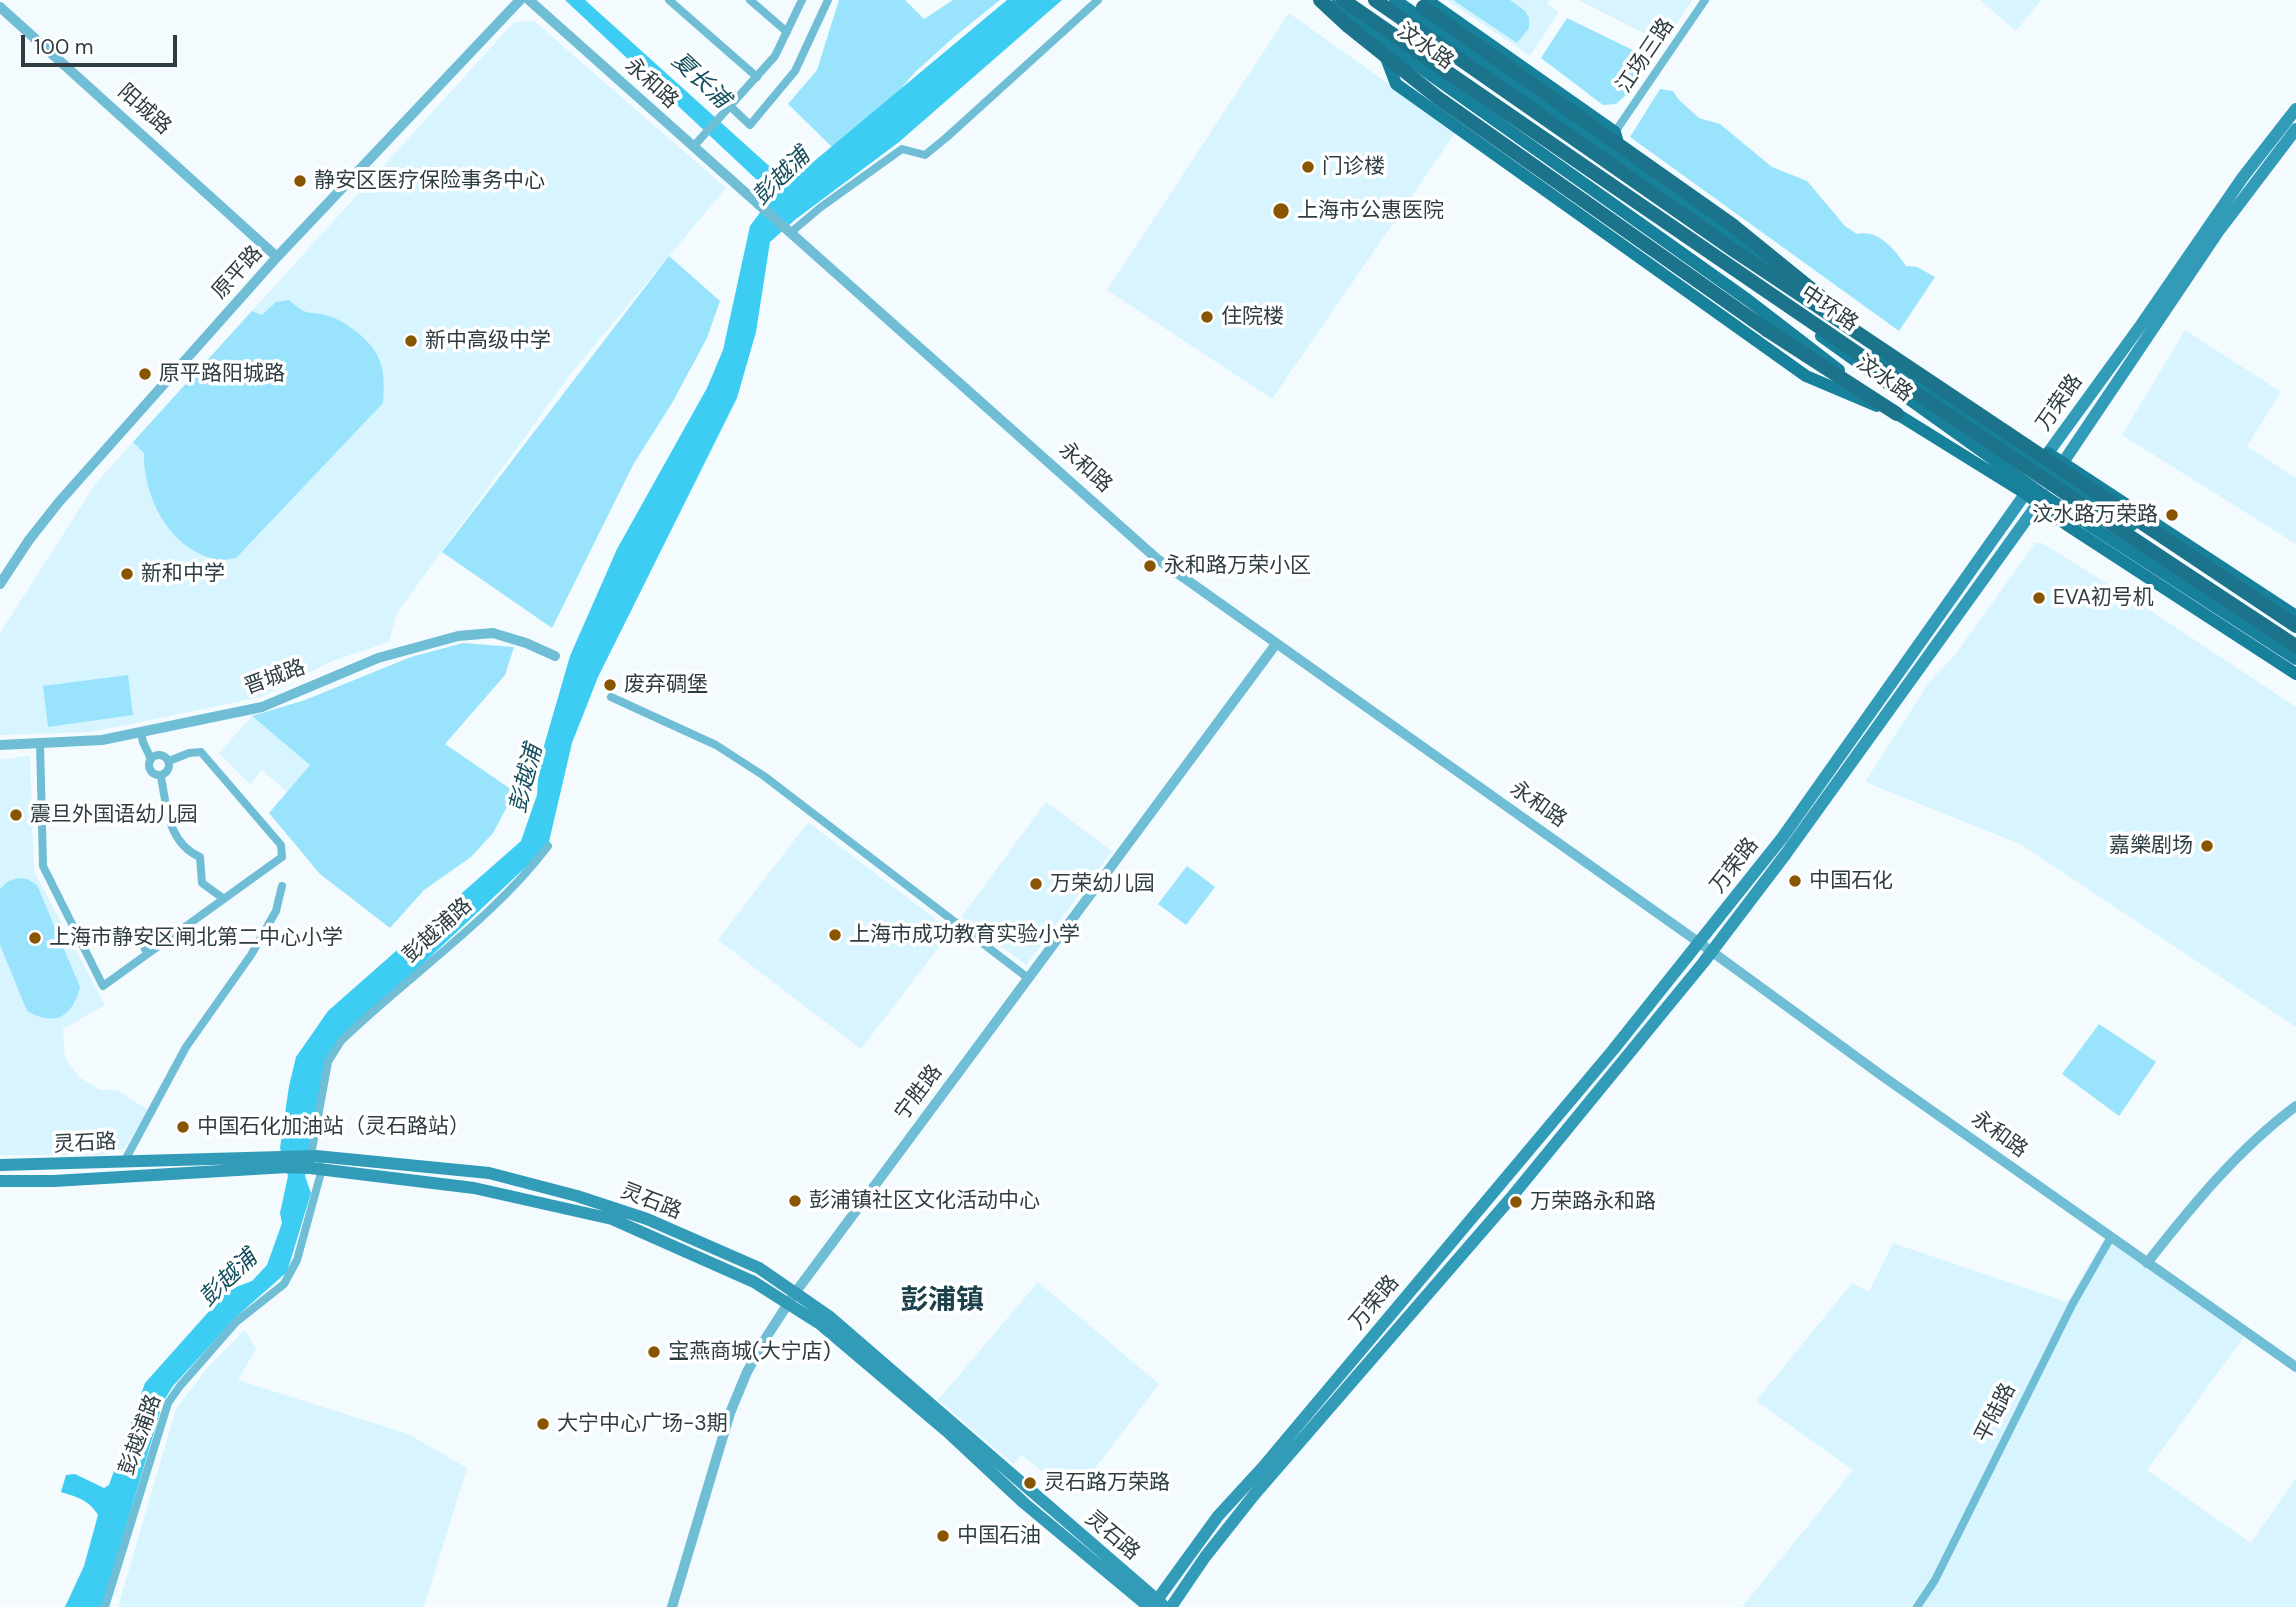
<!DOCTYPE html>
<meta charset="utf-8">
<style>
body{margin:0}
#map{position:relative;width:2296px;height:1607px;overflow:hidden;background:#f3fbfe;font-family:"DM Sans",sans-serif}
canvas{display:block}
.scale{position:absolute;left:21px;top:35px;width:156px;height:32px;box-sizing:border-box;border:4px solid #2d3d42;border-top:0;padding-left:9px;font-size:21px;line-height:24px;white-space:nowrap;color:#2d3d42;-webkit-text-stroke:5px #fff;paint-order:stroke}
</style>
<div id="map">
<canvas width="2296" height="1607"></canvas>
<div class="scale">100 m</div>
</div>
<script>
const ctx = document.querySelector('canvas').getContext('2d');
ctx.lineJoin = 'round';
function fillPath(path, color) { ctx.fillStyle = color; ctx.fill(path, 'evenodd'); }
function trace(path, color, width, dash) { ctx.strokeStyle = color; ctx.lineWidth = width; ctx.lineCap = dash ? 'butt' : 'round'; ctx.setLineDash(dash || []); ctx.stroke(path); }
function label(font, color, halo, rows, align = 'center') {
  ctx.font = font + ' "DM Sans","Noto Sans SC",sans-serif'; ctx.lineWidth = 7; ctx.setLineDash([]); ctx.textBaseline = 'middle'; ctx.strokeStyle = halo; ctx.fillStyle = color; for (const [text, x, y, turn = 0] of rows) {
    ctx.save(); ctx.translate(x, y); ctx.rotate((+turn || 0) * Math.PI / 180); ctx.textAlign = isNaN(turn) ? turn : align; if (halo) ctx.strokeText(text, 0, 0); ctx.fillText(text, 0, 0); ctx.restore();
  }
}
fillPath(new Path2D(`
 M 1447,0 L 1549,0 L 1547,3 L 1559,12 L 1530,56 Z
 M 1578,0 L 1693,0 L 1663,43 Z
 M 1980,0 L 2041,0 L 2016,31 Z
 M 1289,13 L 1456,132 L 1272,399 L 1107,290 Z
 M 534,21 L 726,188 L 572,372 L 397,613 L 389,642 L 332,661 L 261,697 L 92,732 L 0,735 L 0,633 L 96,483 L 514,22 Z
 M 2185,330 L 2281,392 L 2247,446 L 2296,478 L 2296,544 L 2122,435 Z
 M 2035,543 L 2042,543 L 2142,605 L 2296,707 L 2296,1027 L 2020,844 L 1865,782 L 1930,681 L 1955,655 Z
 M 252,716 L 310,765 L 288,793 L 262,770 L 250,784 L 219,753 Z
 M 30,755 L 34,871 L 105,1005 L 63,1029 L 65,1058 L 79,1077 L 100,1090 L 117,1090 L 148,1110 L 125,1148 L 103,1155 L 0,1155 L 0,760 Z
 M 1046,802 L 1112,851 L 1026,965 L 961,917 Z
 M 808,822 L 951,931 L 861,1049 L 718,940 Z
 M 2105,1238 L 2244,1337 L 2147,1470 L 2251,1543 L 2296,1478 L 2296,1607 L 1742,1607 L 1853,1470 L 1756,1401 L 1852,1283 L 1869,1292 L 1893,1243 L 2067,1302 Z
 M 1038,1282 L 1159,1384 L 1074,1496 L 1022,1455 L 1013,1464 L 938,1400 Z
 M 245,1330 L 256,1349 L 238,1380 L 408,1434 L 467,1468 L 424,1607 L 118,1607 L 176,1409 L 207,1368 Z`), '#d8f5ff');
fillPath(new Path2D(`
 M 839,0 L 905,0 L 924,19 L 953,0 L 1000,0 L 954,37 L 914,73 L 883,110 L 833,148 L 788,104 L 817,70 Z
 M 1453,0 L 1510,0 L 1525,11 L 1529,18 L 1529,28 L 1517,43 Z
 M 1567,18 L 1649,58 L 1624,97 L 1616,104 L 1603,105 L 1541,58 Z
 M 1660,89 L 1673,91 L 1679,100 L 1699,118 L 1720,124 L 1772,167 L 1807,181 L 1845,226 L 1857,234 C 1879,229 1895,250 1906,266 L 1917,267 L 1935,277 L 1899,331 L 1630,137 Z
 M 669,256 L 720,301 L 707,338 L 672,403 L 633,465 L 552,628 L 442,552 Z
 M 289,300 C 310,319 307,309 329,316 C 347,322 372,341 379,359 C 385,372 384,388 383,403 L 236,558 C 230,559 221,561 215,559 C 169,549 143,496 144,453 L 133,442 L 252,311 L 262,315 L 276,302 Z
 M 463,643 L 514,647 L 505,675 L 445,744 L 515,792 L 493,833 L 471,857 L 424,890 L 390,928 L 320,874 L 269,813 L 310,765 L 252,716 L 305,700 L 411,657 Z
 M 128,675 L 133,715 L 48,727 L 43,686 Z
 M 1187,866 L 1215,887 L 1186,925 L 1158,904 Z
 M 18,878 L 27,879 L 37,885 L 80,987 C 72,1017 56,1027 27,1011 L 0,945 L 0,889 L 7,882 Z
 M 2099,1024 L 2156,1062 L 2119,1116 L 2062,1074 Z`), '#99e4fc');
fillPath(new Path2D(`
 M 565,0 L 585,0 L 788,183 L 1007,0 L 1062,0 L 899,142 L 796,219 L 770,242 L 756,332 L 737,398 L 598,677 L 572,743 L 548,846 L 341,1041 L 328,1062 L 305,1176 L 311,1193 L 287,1272 L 236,1317 L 173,1386 L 163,1402 L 102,1607 L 65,1607 L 84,1566 L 98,1515 C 89,1500 77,1497 61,1492 L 66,1475 L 75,1474 L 104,1488 L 109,1485 L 145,1383 L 228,1290 L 252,1281 L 267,1265 L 282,1223 L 280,1213 L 288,1176 L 280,1148 L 289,1086 L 296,1057 L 328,1011 L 521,841 L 537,795 L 539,763 L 570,656 L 617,549 L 707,388 L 723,350 L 750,226 L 773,195 Z`), '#3dcdf3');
trace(new Path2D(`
 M 669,0 L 757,77
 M 750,0 L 787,32
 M 731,107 L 750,125 L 795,71 L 828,0
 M 1615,132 L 1705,0
 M 693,147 L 775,56 L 802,0
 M 790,233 L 821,207 L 902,149 L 925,155 L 947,137 L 1098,0
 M 611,697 L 716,745 L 764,776 L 1028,978
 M 141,732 L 143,742 L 151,759
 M 40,743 L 43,866 L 103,986 L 282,857 L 281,845 L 201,752 L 189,753 L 169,761
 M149 765a10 10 0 1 1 20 0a10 10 0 1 1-20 0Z
 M 161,777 C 167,808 168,843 200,857 L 202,883 L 224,899
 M 140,937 L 147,954
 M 311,1155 L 328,1062 L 341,1041 C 408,976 492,920 548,846
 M 124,1162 L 186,1047 L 251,955 L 276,911 L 282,886
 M 105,1607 L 168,1403 L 180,1386 L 236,1322 L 284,1284 L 297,1260 L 322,1169 L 320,1165
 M 1917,1607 L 1935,1580 L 2072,1305 L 2111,1237`), '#6fbed6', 8);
trace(new Path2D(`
 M 529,0 L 1156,558 L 1711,951 L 1881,1075 L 2296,1367
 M 0,7 L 277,257
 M 0,584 L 29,540 L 59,502 L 277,257 L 520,0
 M 0,745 L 102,740 L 262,707 L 378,658 L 458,636 L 493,633 L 526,643 L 555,656
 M 2147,1263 C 2191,1207 2238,1149 2296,1106
 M 672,1607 L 730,1413 L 747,1372 L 767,1336 L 795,1293 L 1276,644`), '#6fbed6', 10);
trace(new Path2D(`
 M 2045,462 L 2048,453 L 2141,325 L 2243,177 L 2296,109
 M 2058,470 L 2218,232 L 2296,129
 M 0,1165 L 316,1156 L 489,1173 L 577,1196 L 647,1219 L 759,1268 L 830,1317 L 1162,1604
 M 0,1181 L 54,1181 L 287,1167 L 310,1168 L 474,1188 L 612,1219 L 754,1282 L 820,1324 L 950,1434 L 1024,1503 L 1149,1607
 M 1152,1607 L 1218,1516 L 1263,1467 L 1613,1050 L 1782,838 L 2030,487
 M 1171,1607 L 1205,1557 L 1254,1495 L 1510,1199 L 1703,963 L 1785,855 L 2044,495`), '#319bb8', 12);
trace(new Path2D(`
 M 1395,0 L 1622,157
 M 1427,0 L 1615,132 L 1622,157 L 1786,277
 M 1334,6 L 1748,300 L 1839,370
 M 1385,55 L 1396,84 L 1806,376 L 1877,406
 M 1821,336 L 2043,495 L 2296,659
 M 1877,354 L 2042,468 L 2055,474 L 2132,525
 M 1889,409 L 2026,494 L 2067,525 L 2296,674
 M 2048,453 L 2296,616`), '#17809b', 12);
trace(new Path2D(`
 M 1767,330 L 1897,414`), '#1c748c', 14);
trace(new Path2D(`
 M 1320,0 L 1348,26 L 1438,98 L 1767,330
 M 1343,0 C 1659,218 1975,436 2296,646
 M 1375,0 L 1732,249 L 2296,626
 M 1423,7 L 1731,224 L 1842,314`), '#1c748c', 14);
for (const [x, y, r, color] of [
 [1308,167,7,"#850"],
 [300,181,7,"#850"],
 [1281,211,9,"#850"],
 [1207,317,7,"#850"],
 [411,341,7,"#850"],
 [145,374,7,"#850"],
 [2172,515,7,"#850"],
 [1150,566,7,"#850"],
 [127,574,7,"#850"],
 [2039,598,7,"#850"],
 [610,685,7,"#850"],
 [16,815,7,"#850"],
 [2207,846,7,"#850"],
 [1795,881,7,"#850"],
 [1036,884,7,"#850"],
 [835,935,7,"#850"],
 [35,938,7,"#850"],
 [183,1127,7,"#850"],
 [795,1201,7,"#850"],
 [1516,1202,7,"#850"],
 [654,1352,7,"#850"],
 [543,1424,7,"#850"],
 [1030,1483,7,"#850"],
 [943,1536,7,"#850"]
]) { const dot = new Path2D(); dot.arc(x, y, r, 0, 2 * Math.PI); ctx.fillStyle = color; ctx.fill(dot); trace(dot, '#fff', 2.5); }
label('21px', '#2d3d42', '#fff', [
 ["汶水路",1425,47,35],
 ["江场三路",1646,56,-56],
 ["永和路",651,84,42],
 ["阳城路",144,110,42],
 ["原平路",238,273,-48],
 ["中环路",1829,309,34],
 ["汶水路",1884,379,36],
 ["万荣路",2060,403,-55],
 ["永和路",1085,468,42],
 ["晋城路",275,678,-20],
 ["永和路",1538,805,35],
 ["万荣路",1735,866,-52],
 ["彭越浦路",438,931,-42],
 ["宁胜路",919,1093,-53],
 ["永和路",1999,1135,36],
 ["灵石路",85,1144,-3],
 ["灵石路",651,1202,21],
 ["万荣路",1375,1303,-50],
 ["平陆路",1996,1413,-63],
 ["彭越浦路",141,1435,-70],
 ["灵石路",1112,1536,40]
]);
label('21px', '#2d3d42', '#fff', [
 ["门诊楼",1322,167],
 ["静安区医疗保险事务中心",314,181],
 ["上海市公惠医院",1297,211],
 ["住院楼",1221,317],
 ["新中高级中学",425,341],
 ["原平路阳城路",159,374],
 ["汶水路万荣路",2158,515,"right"],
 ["永和路万荣小区",1164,566],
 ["新和中学",141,574],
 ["EVA初号机",2053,598],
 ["废弃碉堡",624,685],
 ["震旦外国语幼儿园",30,815],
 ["嘉樂剧场",2193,846,"right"],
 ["中国石化",1809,881],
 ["万荣幼儿园",1050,884],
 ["上海市成功教育实验小学",849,935],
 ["上海市静安区闸北第二中心小学",49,938],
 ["中国石化加油站（灵石路站）",197,1127],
 ["彭浦镇社区文化活动中心",809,1201],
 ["万荣路永和路",1530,1202],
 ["宝燕商城(大宁店)",668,1352],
 ["大宁中心广场-3期",557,1424],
 ["灵石路万荣路",1044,1483],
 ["中国石油",957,1536]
], 'left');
label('italic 23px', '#134e5e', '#fff', [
 ["夏长浦",700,81,43],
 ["彭越浦",782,177,-45],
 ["彭越浦",527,779,-76],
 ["彭越浦",229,1279,-44]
]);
label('bold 28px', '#1d414c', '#fff', [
 ["彭浦镇",942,1302]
]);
</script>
